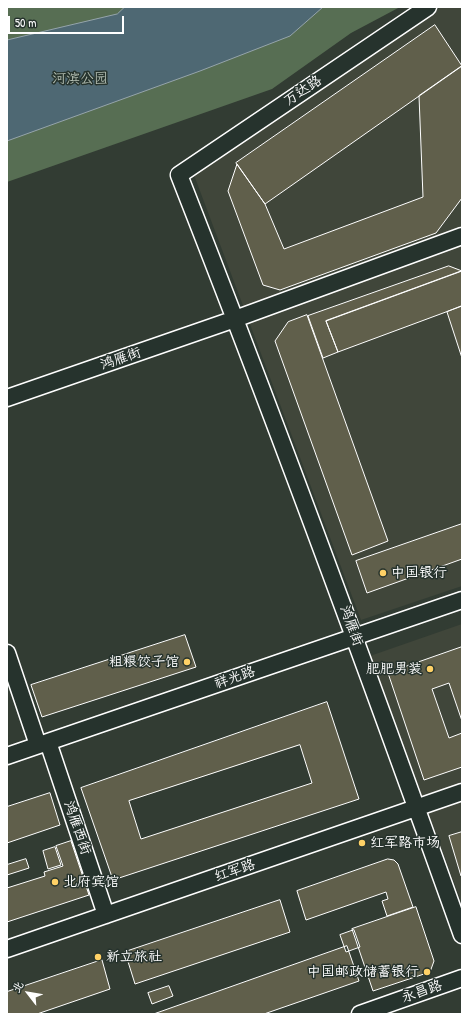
<!DOCTYPE html>
<meta charset="utf-8">
<style>
body{margin:0}
#map{position:relative;width:469px;height:1021px;overflow:hidden;background:#323c33;font-family:"Patrick Hand","LXGW WenKai TC",sans-serif}
canvas{display:block}
.frame{position:absolute;inset:0;border:8px solid #fff;pointer-events:none}
.north{position:absolute;left:8px;top:973px;width:40px;height:40px;-webkit-text-stroke:3px #26332d;paint-order:stroke;rotate:301deg;font-size:11px;font-weight:700;line-height:16px;text-align:center;color:#fff}
.north::after{content:'';display:block;margin:auto;width:14px;height:18px;background:#fff;clip-path:polygon(50% 0,100% 100%,50% 72%,0 100%)}
.scale{position:absolute;left:8px;top:16px;width:116px;height:18px;box-sizing:border-box;border:2px solid #fff;border-top:0;padding-left:5px;font-size:12px;line-height:14px;white-space:nowrap;color:#fff;-webkit-text-stroke:3px #26332d;paint-order:stroke}
</style>
<div id="map">
<canvas width="469" height="1021"></canvas>
<div class="frame"></div>
<div class="north">北</div>
<div class="scale">50 m</div>
</div>
<script>
const ctx = document.querySelector('canvas').getContext('2d');
ctx.lineJoin = 'round';
function fillPath(path, color) { ctx.fillStyle = color; ctx.fill(path, 'evenodd'); }
function trace(path, color, width, dash) { ctx.strokeStyle = color; ctx.lineWidth = width; ctx.lineCap = dash ? 'butt' : 'round'; ctx.setLineDash(dash || []); ctx.stroke(path); }
function label(font, color, halo, rows, align = 'center') {
  ctx.font = font + ' "Patrick Hand","LXGW WenKai TC",sans-serif'; ctx.lineWidth = 3; ctx.setLineDash([]); ctx.textBaseline = 'middle'; ctx.strokeStyle = halo; ctx.fillStyle = color; for (const [text, x, y, turn = 0] of rows) {
    ctx.save(); ctx.translate(x, y); ctx.rotate((+turn || 0) * Math.PI / 180); ctx.textAlign = isNaN(turn) ? turn : align; if (halo) ctx.strokeText(text, 0, 0); ctx.fillText(text, 0, 0); ctx.restore();
  }
}
fillPath(new Path2D(`
 M 441,7 L 462,7 L 462,586 L 361,620 L 194,175 Z
 M 462,624 L 462,904 L 370,656 Z`), '#40463a');
fillPath(new Path2D(`
 M 7,7 L 400,7 L 351,33 L 272,89 L 7,182 Z`), '#576e53');
const water = new Path2D(`
 M 125,7 L 323,7 L 290,36 L 200,71 L 7,141 L 7,40 L 117,14 Z`);
fillPath(water, '#4e6873');
trace(water, '#95a4ab', 1);
const building = new Path2D(`
 M 435,25 L 462,66 L 265,204 L 236,163 Z
 M 462,66 L 462,198 L 436,233 L 280,290 L 263,285 L 228,191 L 237,164 L 265,204 L 284,249 L 423,197 L 419,96 Z
 M 449,266 L 462,271 L 326,321 L 338,352 L 323,358 L 308,316 Z
 M 462,271 L 462,306 L 338,352 L 326,321 Z
 M 462,306 L 462,358 L 447,312 Z
 M 307,315 L 388,541 L 352,555 L 275,341 L 288,322 Z
 M 462,524 L 462,559 L 367,593 L 356,561 Z
 M 185,635 L 196,667 L 42,717 L 31,685 Z
 M 462,647 L 462,721 L 449,683 L 432,689 L 449,738 L 462,733 L 462,767 L 424,780 L 388,673 Z
 M 327,702 L 359,799 L 113,880 L 81,788 ZM 300,745 L 312,783 L 141,839 L 129,801 Z
 M 50,793 L 60,825 L 7,843 L 7,807 Z
 M 462,832 L 462,875 L 461,876 L 449,836 Z
 M 71,841 L 89,895 L 7,922 L 7,888 L 45,876 L 44,872 L 63,866 L 56,846 Z
 M 55,847 L 61,865 L 48,869 L 43,851 Z
 M 26,859 L 29,868 L 7,875 L 7,865 Z
 M 388,859 L 394,860 L 398,864 L 413,907 L 387,916 L 382,901 L 388,899 L 386,892 L 306,920 L 297,891 Z
 M 280,900 L 290,932 L 135,984 L 125,952 Z
 M 416,907 L 434,961 L 430,972 L 373,991 L 352,929 Z
 M 354,930 L 360,947 L 346,952 L 340,935 Z
 M 347,946 L 359,981 L 264,1014 L 154,1014 Z
 M 102,960 L 110,989 L 37,1014 L 7,1014 L 7,992 Z
 M 169,986 L 173,996 L 152,1004 L 148,993 Z`);
fillPath(building, '#605f4b');
trace(building, '#fff', 1);
const minor = new Path2D(`
 M 428,7 L 179,175 C 278,427 371,680 462,935
 M 7,398 L 235,319 L 462,236
 M 7,653 L 38,745
 M 48,742 L 106,915
 M 7,756 L 462,600
 M 7,949 L 462,792
 M 360,1014 L 462,978`);
trace(minor, '#fff', 19);
trace(minor, '#26332d', 16);
for (const [x, y, r, color] of [
 [383,573,4,"#ffd166"],
 [187,662,4,"#ffd166"],
 [430,669,4,"#ffd166"],
 [362,843,4,"#ffd166"],
 [55,882,4,"#ffd166"],
 [98,957,4,"#ffd166"],
 [427,972,4,"#ffd166"]
]) { const dot = new Path2D(); dot.arc(x, y, r, 0, 2 * Math.PI); ctx.fillStyle = color; ctx.fill(dot); trace(dot, '#26332d', 1.5); }
label('14px', '#b3beb2', '#26332d', [
 ["河滨公园",80,79]
]);
label('14px', '#fff', '#26332d', [
 ["万达路",303,91,-34],
 ["鸿雁街",121,359,-19],
 ["鸿雁街",351,626,70],
 ["祥光路",235,678,-19],
 ["鸿雁西街",77,828,71],
 ["红军路",235,871,-19],
 ["永昌路",422,992,-19]
]);
label('14px', '#fff', '#26332d', [
 ["中国银行",391,573],
 ["粗粮饺子馆",179,662,"right"],
 ["肥肥男装",422,669,"right"],
 ["红军路市场",370,843],
 ["北府宾馆",63,882],
 ["新立旅社",106,957],
 ["中国邮政储蓄银行",419,972,"right"]
], 'left');
</script>
